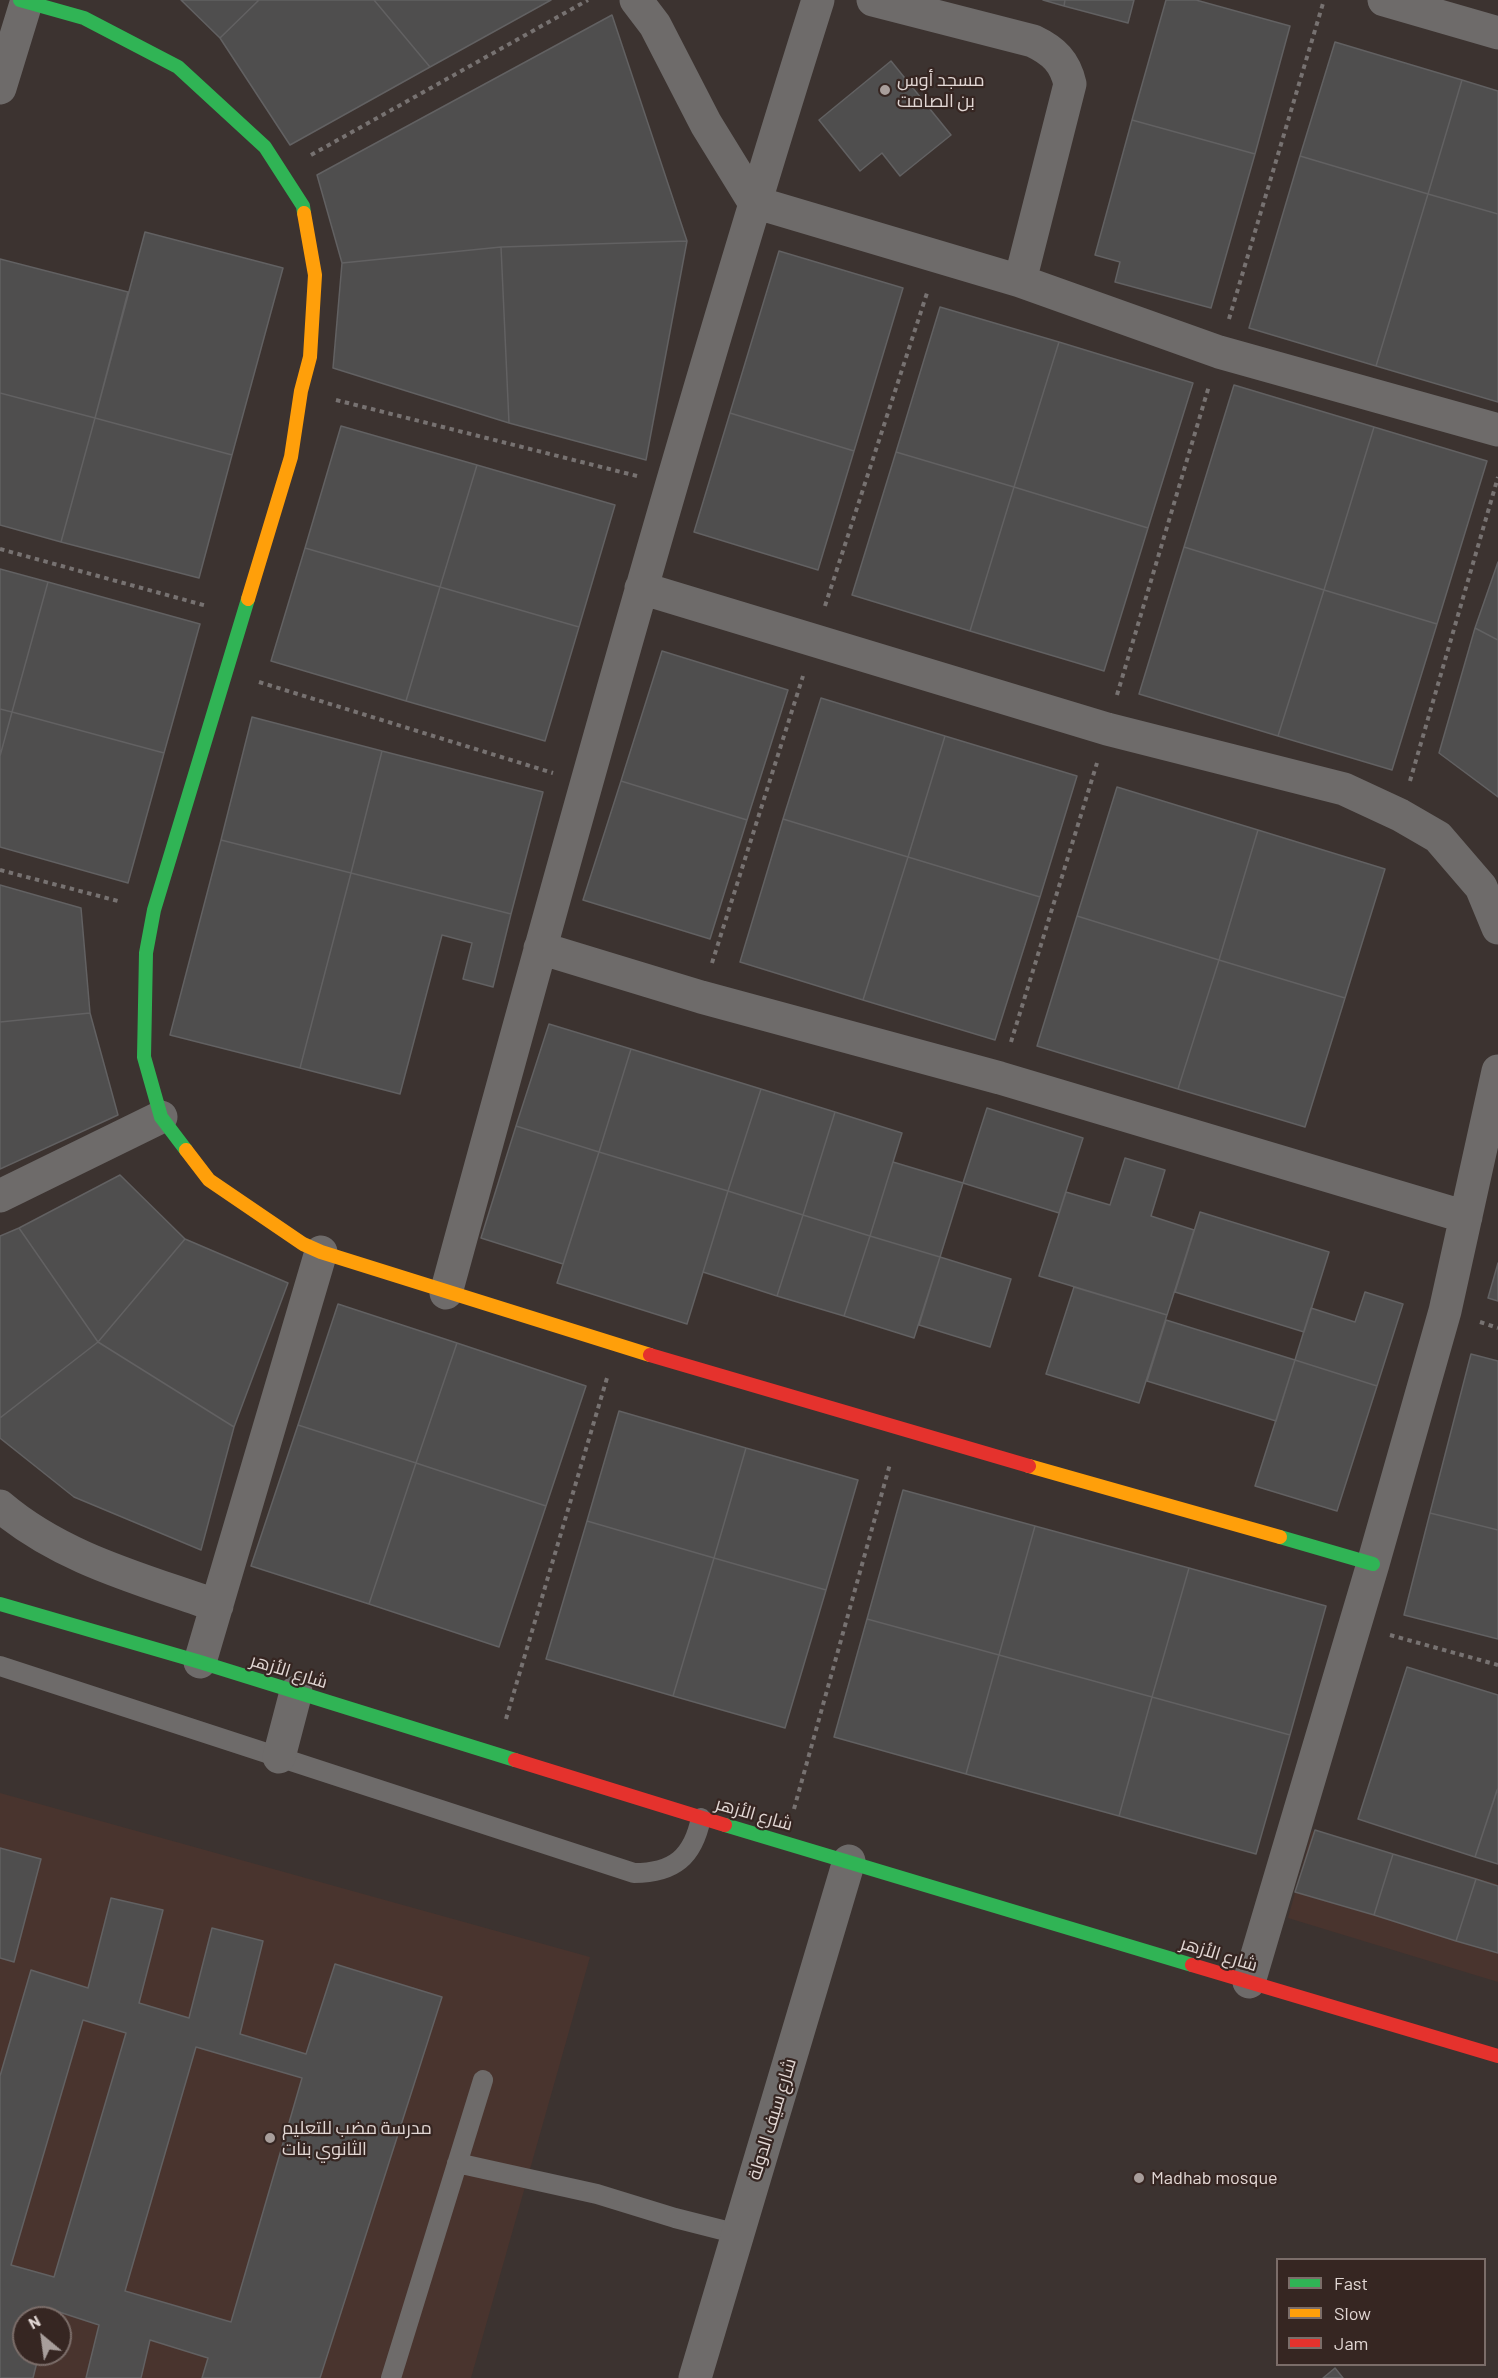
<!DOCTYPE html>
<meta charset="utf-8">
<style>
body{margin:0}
#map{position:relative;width:1498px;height:2378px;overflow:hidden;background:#3c3330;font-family:Barlow,sans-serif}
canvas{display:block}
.legend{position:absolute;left:1276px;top:2258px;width:210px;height:108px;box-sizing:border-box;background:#362622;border:2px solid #7b6d69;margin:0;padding:8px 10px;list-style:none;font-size:18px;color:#e2d7d4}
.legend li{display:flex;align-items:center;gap:12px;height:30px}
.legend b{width:30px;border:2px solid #7b6d69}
.north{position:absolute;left:12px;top:2306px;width:60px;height:60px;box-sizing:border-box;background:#362622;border:2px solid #7b6d69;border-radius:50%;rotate:331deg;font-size:16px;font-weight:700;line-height:24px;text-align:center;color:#e2d7d4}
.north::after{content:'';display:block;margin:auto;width:21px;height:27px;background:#a89e9b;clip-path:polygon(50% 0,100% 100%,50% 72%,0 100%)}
</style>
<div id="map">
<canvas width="1498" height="2378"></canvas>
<ul class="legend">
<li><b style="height:8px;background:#30b455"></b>Fast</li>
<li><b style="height:8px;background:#ff9f0a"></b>Slow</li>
<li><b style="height:8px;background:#e5322d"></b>Jam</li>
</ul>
<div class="north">N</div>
</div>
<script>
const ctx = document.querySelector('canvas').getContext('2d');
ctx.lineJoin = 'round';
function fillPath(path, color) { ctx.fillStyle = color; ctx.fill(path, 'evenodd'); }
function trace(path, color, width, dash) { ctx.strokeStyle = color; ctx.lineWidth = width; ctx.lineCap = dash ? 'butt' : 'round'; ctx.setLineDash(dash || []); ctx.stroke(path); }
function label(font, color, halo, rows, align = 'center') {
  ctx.font = font + ' Barlow,Cairo,sans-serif'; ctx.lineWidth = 4.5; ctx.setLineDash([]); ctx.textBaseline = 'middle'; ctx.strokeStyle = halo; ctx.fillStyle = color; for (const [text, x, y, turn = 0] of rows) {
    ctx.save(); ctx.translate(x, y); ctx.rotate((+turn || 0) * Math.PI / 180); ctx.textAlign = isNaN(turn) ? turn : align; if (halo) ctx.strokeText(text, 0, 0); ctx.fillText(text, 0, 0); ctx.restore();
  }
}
fillPath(new Path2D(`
 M 0,1793 L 590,1957 L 471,2378 L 0,2378 ZM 24,2318 L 60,2318 L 60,2354 L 24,2354 Z
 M 1312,1831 L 1498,1884 L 1498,1982 L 1288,1918 Z`), '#49342e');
const building = new Path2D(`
 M 181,0 L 259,0 L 220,38 Z
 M 259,0 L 374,0 L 430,67 L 290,145 L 220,38 Z
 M 374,0 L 551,0 L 430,67 Z
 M 1043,0 L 1065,0 L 1064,6 Z
 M 1065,0 L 1134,0 L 1128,23 L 1064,6 Z
 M 1166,0 L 1196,0 L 1290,26 L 1255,154 L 1132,120 Z
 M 612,15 L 687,241 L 501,247 L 342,263 L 317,175 Z
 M 1335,42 L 1462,80 L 1428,194 L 1300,156 Z
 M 891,61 L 951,135 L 900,176 L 882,153 L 860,171 L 819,120 Z
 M 1462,80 L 1498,91 L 1498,214 L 1428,194 Z
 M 1132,120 L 1255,154 L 1211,308 L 1115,282 L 1120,262 L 1095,255 Z
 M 1300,156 L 1428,194 L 1376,366 L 1249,328 Z
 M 1428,194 L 1498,214 L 1498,402 L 1376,366 Z
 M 145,232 L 283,268 L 232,455 L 95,418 Z
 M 687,241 L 646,460 L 509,423 L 501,247 Z
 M 501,247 L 509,423 L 333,368 L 342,263 Z
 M 779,251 L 903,288 L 854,451 L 730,413 Z
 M 0,259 L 128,292 L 95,418 L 0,393 Z
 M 940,307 L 1059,342 L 1014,487 L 896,452 Z
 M 1059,342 L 1193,383 L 1148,528 L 1014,487 Z
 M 1234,385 L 1374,427 L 1324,590 L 1184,547 Z
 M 0,393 L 95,418 L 61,542 L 0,525 Z
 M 730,413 L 854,451 L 818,570 L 694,532 Z
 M 95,418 L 232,455 L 199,578 L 61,542 Z
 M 341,426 L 477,465 L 440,587 L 305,548 Z
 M 1374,427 L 1487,461 L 1437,624 L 1324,590 Z
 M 896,452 L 1014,487 L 970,631 L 852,595 Z
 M 477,465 L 615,505 L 579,627 L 440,587 Z
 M 1014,487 L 1148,528 L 1104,671 L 970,631 Z
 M 1184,547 L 1324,590 L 1278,736 L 1139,694 Z
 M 305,548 L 440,587 L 406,701 L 271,661 Z
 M 1498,562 L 1498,640 L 1475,628 Z
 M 0,569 L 48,582 L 12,712 L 0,709 Z
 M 48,582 L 200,624 L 164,753 L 12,712 Z
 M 440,587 L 579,627 L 545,741 L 406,701 Z
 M 1324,590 L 1437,624 L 1392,770 L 1278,736 Z
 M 1475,628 L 1498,640 L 1498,797 L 1439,753 Z
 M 662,651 L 788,690 L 747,820 L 621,781 Z
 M 821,698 L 945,736 L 908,857 L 783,819 Z
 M 0,709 L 12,712 L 0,756 Z
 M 12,712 L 164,753 L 128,883 L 0,847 L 0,756 Z
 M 252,717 L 382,751 L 351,873 L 221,840 Z
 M 945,736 L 1077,776 L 1040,897 L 908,857 Z
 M 382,751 L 543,792 L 511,914 L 351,873 Z
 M 621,781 L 747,820 L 710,939 L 583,900 Z
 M 1117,787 L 1258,830 L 1219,960 L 1077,916 Z
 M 783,819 L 908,857 L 863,1000 L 740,962 Z
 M 1258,830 L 1385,869 L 1345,998 L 1219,960 Z
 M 221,840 L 351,873 L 300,1068 L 170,1035 Z
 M 908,857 L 1040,897 L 995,1040 L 863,1000 Z
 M 351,873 L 511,914 L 493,987 L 463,979 L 472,943 L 442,935 L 400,1094 L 300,1068 Z
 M 0,885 L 81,908 L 90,1013 L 0,1022 Z
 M 1077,916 L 1219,960 L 1178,1089 L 1037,1046 Z
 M 1219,960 L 1345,998 L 1305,1127 L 1178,1089 Z
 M 90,1013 L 118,1115 L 0,1169 L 0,1022 Z
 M 549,1024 L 631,1049 L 599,1152 L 516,1126 Z
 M 631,1049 L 761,1089 L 728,1191 L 599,1152 Z
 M 761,1089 L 835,1112 L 803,1215 L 728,1191 Z
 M 987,1108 L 1083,1138 L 1059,1213 L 963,1183 Z
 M 835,1112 L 902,1133 L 870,1236 L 803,1215 Z
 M 516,1126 L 599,1152 L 563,1264 L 481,1238 Z
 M 599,1152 L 728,1191 L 687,1324 L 557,1283 Z
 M 1125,1158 L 1165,1170 L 1151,1216 L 1194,1230 L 1167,1315 L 1039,1276 L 1066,1192 L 1110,1205 Z
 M 893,1162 L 963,1183 L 940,1257 L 870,1236 Z
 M 120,1175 L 185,1239 L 98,1342 L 19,1228 Z
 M 728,1191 L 803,1215 L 777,1296 L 703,1272 Z
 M 1200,1212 L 1329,1252 L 1304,1332 L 1175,1292 Z
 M 803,1215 L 870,1236 L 844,1316 L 777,1296 Z
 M 19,1228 L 98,1342 L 0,1418 L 0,1236 Z
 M 870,1236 L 940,1257 L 914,1338 L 844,1316 Z
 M 185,1239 L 288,1283 L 234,1427 L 98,1342 Z
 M 940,1257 L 1011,1279 L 990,1347 L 919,1325 Z
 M 1498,1263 L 1498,1301 L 1488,1298 Z
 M 1074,1287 L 1167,1315 L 1139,1403 L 1046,1374 Z
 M 1365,1292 L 1403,1304 L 1377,1386 L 1295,1360 L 1311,1308 L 1355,1322 Z
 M 338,1304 L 457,1343 L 416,1463 L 298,1425 Z
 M 1166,1320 L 1295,1360 L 1276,1421 L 1147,1381 Z
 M 98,1342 L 234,1427 L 201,1550 L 74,1497 L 0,1438 L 0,1418 Z
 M 457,1343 L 586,1386 L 546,1506 L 416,1463 Z
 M 1471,1354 L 1498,1361 L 1498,1530 L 1430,1513 Z
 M 1295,1360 L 1377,1386 L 1337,1511 L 1255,1486 Z
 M 619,1411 L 746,1448 L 714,1558 L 587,1521 Z
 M 298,1425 L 416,1463 L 369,1604 L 251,1566 Z
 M 746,1448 L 858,1480 L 826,1590 L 714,1558 Z
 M 416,1463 L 546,1506 L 499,1647 L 369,1604 Z
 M 903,1490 L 1035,1526 L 999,1655 L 867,1619 Z
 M 1430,1513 L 1498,1530 L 1498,1639 L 1404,1615 Z
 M 587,1521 L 714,1558 L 673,1696 L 546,1659 Z
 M 1035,1526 L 1189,1568 L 1152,1697 L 999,1655 Z
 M 714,1558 L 826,1590 L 785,1728 L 673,1696 Z
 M 1189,1568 L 1326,1606 L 1290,1735 L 1152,1697 Z
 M 867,1619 L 999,1655 L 966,1774 L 834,1737 Z
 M 999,1655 L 1152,1697 L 1119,1816 L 966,1774 Z
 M 1407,1667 L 1498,1695 L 1498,1788 L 1475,1857 L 1358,1819 Z
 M 1152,1697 L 1290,1735 L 1256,1854 L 1119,1816 Z
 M 1497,1790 L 1498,1790 L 1498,1864 L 1475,1857 Z
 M 1315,1830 L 1393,1854 L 1374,1915 L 1295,1892 Z
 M 0,1848 L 41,1859 L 14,1962 L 0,1958 Z
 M 1393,1854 L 1476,1879 L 1456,1941 L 1374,1915 Z
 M 1476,1879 L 1498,1886 L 1498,1953 L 1456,1941 Z
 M 111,1898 L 163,1910 L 139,2003 L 189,2018 L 212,1928 L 263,1941 L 240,2034 L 306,2054 L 335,1964 L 442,1997 L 320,2378 L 202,2378 L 208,2358 L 150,2340 L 141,2378 L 86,2378 L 99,2325 L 50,2309 L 48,2318 L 24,2318 L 24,2354 L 39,2354 L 33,2378 L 0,2378 L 0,2076 L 31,1970 L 88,1988 ZM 83,2020 L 126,2033 L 54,2277 L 11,2265 ZM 196,2047 L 302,2078 L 231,2322 L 125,2291 Z
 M 1335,2368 L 1343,2378 L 1323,2378 Z`);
fillPath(building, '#4f4e4e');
trace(building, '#626162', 1.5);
trace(new Path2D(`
 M 311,155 L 588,0
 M 1229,319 L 1324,0
 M 336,400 L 637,476
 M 0,549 L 207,606
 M 825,606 L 928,290
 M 259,682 L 553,773
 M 1117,695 L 1209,386
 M 1410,781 L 1498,477
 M 0,870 L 118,901
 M 712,963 L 803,676
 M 1011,1042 L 1097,763
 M 1480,1322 L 1498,1328
 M 1390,1635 L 1498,1665
 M 506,1719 L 607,1378
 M 794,1809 L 890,1464`), '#777271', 4, [4.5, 4.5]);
trace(new Path2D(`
 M 0,1666 L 634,1873 C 674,1873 693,1857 701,1818
 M 457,2163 L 597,2194 L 675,2218 L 738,2234
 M 391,2378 L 483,2080`), '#6e6b6a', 20);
trace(new Path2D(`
 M 636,0 L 655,25 L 706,124 L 754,202 L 1020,281 L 1219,352 L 1498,430
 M 873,0 L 1033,41 C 1054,51 1065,62 1070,84 L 1020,281
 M 1384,0 L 1498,33
 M 0,88 L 27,0
 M 641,588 L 1107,729 L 1344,789 L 1400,815 L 1438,837 L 1481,887 L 1498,928
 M 540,948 L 701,997 L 1000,1078 L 1466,1217
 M 0,1196 L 161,1117
 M 446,1293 C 564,860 683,428 818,0
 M 0,1506 C 62,1559 142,1579 217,1606
 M 200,1662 L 321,1252
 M 279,1757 L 296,1692
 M 1249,1982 L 1373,1564 L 1445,1311 L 1498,1071
 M 695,2378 L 849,1861`), '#6e6b6a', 33);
trace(new Path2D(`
 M 20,0 L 84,18 L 178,67 L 265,147 L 303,206 L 304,213
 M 186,1150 L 161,1117 L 144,1057 L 146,953 L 154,910 L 248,599
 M 1280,1537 L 1373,1564
 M 0,1604 L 200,1662 L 515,1760
 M 725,1825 L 1192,1965`), '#30b455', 14);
trace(new Path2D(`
 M 248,599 L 291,457 L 301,391 L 310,357 L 315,275 L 304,213
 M 186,1150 L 209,1180 L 303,1244 L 321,1252 L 650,1355
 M 1029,1466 L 1280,1537`), '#ff9f0a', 14);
trace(new Path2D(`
 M 650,1355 L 1029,1466
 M 515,1760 L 725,1825
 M 1192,1965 L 1498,2056`), '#e5322d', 14);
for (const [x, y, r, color] of [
 [885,90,6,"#a89e9b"],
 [270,2138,6,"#a89e9b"],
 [1139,2178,6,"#a89e9b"]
]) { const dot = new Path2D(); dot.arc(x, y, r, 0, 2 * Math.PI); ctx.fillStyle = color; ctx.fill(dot); trace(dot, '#362622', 2); }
label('18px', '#e2d7d4', '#362622', [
 ["مسجد أوس",897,80],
 ["بن الصامت",897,101],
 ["مدرسة مضب للتعليم",282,2128],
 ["الثانوي بنات",282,2149],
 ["Madhab mosque",1151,2178]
], 'left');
label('18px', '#e2d7d4', '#362622', [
 ["شارع الأزهر",289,1671,17],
 ["شارع الأزهر",754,1814,16],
 ["شارع الأزهر",1219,1954,17],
 ["شارع سيف الدولة",772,2119,-73]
]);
</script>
